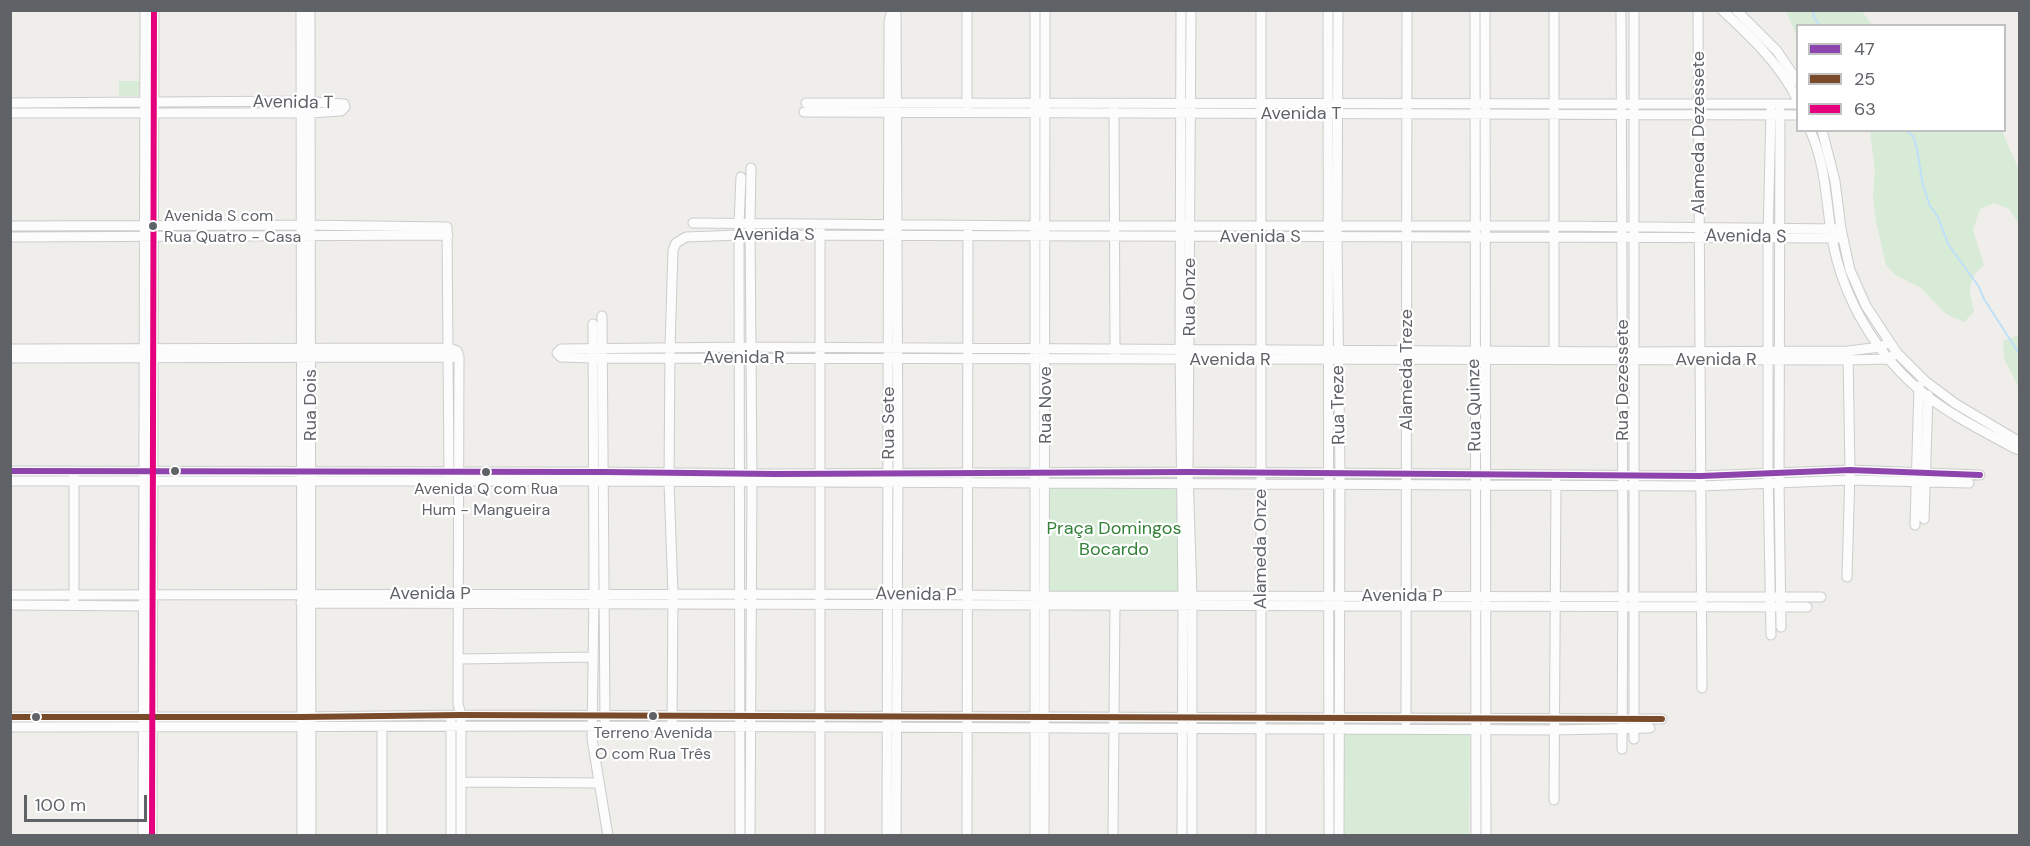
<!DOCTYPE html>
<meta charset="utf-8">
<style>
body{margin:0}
#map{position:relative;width:2030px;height:846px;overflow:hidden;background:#efeeea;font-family:"DM Sans",sans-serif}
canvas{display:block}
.frame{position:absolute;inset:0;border:12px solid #5f6368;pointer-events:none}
.legend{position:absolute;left:1796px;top:24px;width:210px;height:108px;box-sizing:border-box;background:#fff;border:2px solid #bfc1c3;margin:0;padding:8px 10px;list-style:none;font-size:18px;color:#5f6368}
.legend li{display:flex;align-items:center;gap:12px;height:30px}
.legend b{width:30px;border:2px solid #bfc1c3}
.scale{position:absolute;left:24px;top:795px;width:123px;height:27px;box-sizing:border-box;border:3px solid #5f6368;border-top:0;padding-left:8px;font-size:18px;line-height:21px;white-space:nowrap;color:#5f6368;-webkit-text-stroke:4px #fff;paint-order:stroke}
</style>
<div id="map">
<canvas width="2030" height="846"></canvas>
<div class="frame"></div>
<ul class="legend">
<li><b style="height:8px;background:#8e44ad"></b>47</li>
<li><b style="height:8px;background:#7a4b2a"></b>25</li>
<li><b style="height:8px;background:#e5007d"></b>63</li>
</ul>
<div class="scale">100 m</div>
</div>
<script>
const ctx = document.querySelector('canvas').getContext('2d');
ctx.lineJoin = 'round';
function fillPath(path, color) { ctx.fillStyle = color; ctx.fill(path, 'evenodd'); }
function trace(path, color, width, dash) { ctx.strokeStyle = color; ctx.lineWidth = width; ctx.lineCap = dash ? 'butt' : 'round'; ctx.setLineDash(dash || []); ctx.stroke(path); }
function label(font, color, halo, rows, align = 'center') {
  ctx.font = font + ' "DM Sans",sans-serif'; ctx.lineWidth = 4.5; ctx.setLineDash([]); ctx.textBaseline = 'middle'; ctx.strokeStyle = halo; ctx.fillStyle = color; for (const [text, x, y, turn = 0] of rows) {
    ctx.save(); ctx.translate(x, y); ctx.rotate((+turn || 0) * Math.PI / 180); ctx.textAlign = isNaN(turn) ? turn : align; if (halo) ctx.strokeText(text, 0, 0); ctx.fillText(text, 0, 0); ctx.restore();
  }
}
fillPath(new Path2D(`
 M 1786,11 L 1862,11 L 1872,25 L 1798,26 L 1797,37 Z
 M 119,81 L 139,81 L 139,96 L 119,96 Z
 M 1870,131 L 2002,131 L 2019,170 L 2019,224 L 2009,209 L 1994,203 L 1980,209 L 1973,230 L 1984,265 C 1966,280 1969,291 1974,312 L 1964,322 L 1946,314 L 1921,288 L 1895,275 L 1886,265 L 1876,222 L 1873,196 L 1875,171 Z
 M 2019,335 L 2020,335 L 2019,388 L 2004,359 L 2003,341 Z
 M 1047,484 L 1180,485 L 1182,595 L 1046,595 Z
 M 1401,732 L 1470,733 L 1469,835 L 1342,835 L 1343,734 Z`), '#d8ebd6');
trace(new Path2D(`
 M 1813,10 L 1814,17 L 1820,26
 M 1905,130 L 1913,136 L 1917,149 L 1923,185 L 1930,206 L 1938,217 L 1948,244 L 1979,287 L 1984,299 L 2020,355`), '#bfe0f9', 2);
const minor = new Path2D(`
 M 301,10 L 302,836
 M 310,10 L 311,836
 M 1181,10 L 1180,349 L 1183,596 L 1182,836
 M 1191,10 L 1188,472 L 1192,595 L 1192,836
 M 1261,10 L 1261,836
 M 1328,10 L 1329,836
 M 1338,10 L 1337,237 L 1340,474 L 1339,836
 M 1475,10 L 1476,836
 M 1485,10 L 1486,836
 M 1621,10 L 1623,566 L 1622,749
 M 1634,10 L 1634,739
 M 1698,10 L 1702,688
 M 1722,10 C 1751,37 1781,65 1798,101
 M 1736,10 L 1777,51 L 1798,82
 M 10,103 L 301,101 L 344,104 L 345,107 L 341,111 L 310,113 L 10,113
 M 806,103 L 1798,104
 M 967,107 L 967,10
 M 1114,109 L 1115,353
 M 1771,110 L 1768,237 L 1768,472 L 1771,635
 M 1780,111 L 1779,482 L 1781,627
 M 804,112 L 1798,115
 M 1810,130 C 1826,165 1826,202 1832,238 C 1843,300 1878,358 1927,396 C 1954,417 1985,432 2014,448 L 2020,450
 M 1822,130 L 1835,181 L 1841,229 L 1850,270 L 1866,306 L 1897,353 L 1925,381 L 1956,404 L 2020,442
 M 693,223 L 1045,226 L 1554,226 L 1841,229
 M 10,226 L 301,225 L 447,227 L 449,476
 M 820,229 L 820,836
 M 10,237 L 448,235
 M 602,316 L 605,720
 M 593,324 L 594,594 L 592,739 L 608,836
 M 1889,342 L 1881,347 L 1848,351 L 1634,352 L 751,347 L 561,349 L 557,353 L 561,357 L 592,358 L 1848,360 L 1888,359 L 1897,353
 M 10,349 L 449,348 L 457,351 L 459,357 L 458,704 L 461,715 L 461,836
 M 1554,356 L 1554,10
 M 10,358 L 455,357
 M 10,471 L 604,472 L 775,474 L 1188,472 L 1701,476 L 1850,470 L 1980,475
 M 10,481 L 594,481 L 1701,486 L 1850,480 L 1969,483
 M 1924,519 L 1928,395
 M 1915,525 L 1919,386
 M 1847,577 L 1850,470 L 1848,355
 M 10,595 L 888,594 L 1045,596 L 1821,597
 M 74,600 L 74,476
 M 301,603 L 1807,607
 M 10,605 L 147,606
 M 459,659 L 593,657
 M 10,717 L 301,717 L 461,715 L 1662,719
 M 451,721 L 451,836
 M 1406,722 L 1407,10
 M 10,727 L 605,726 L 1555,730 L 1650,728
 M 382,727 L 382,836
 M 672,727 L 673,594 L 669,482 L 670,347 L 673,250 L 676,243 L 686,237 L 739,235 L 1843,238
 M 461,782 L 599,783
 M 1554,800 L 1556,482
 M 143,836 L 145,10
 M 152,836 L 154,10
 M 740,836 L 739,224 L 741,177
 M 750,836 L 752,483 L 750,224 L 751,168
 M 887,836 L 889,21 L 892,10
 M 896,836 L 898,473 L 896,10
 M 967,836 L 968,232
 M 1035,836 L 1035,10
 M 1044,836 L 1045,10
 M 1113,836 L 1115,602`);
trace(minor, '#cbcccc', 11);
trace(minor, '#fdfcfc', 9);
trace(new Path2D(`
 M 10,471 L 604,472 L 775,474 L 1188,472 L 1701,476 L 1850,470 L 1980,475`), '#8e44ad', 6);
trace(new Path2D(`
 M 10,717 L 301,717 L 461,715 L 1662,719`), '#7a4b2a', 6);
trace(new Path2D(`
 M 152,836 L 154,10`), '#e5007d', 6);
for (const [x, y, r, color] of [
 [153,226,5,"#5f6368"],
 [175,471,5,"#5f6368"],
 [486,472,5,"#5f6368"],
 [653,716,5,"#5f6368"],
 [36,717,5,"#5f6368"]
]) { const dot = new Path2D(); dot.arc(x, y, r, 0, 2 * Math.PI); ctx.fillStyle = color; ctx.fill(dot); trace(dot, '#fff', 2); }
label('16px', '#5f6368', '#fff', [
 ["Avenida S com",164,217,"left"],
 ["Rua Quatro - Casa",164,238,"left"],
 ["Avenida Q com Rua",486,490],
 ["Hum - Mangueira",486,511],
 ["Terreno Avenida",653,734],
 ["O com Rua Três",653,755]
]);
label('18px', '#5f6368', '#fff', [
 ["Avenida T",293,103,1],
 ["Avenida T",1301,114],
 ["Alameda Dezessete",1699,133,-90],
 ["Avenida S",774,235],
 ["Avenida S",1260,237],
 ["Avenida S",1746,237,1],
 ["Rua Onze",1190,297,-90],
 ["Avenida R",744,358],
 ["Avenida R",1230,360],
 ["Avenida R",1716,360],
 ["Alameda Treze",1407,370,-90],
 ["Rua Dezessete",1623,380,-90],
 ["Rua Dois",311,405,-90],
 ["Rua Nove",1046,405,-90],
 ["Rua Treze",1339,405,-91],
 ["Rua Quinze",1475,405,-91],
 ["Rua Sete",889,423,-90],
 ["Alameda Onze",1261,549,-90],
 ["Avenida P",430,594],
 ["Avenida P",916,595,1],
 ["Avenida P",1402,596]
]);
label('18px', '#348238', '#fff', [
 ["Praça Domingos",1114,529],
 ["Bocardo",1114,550]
]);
</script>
